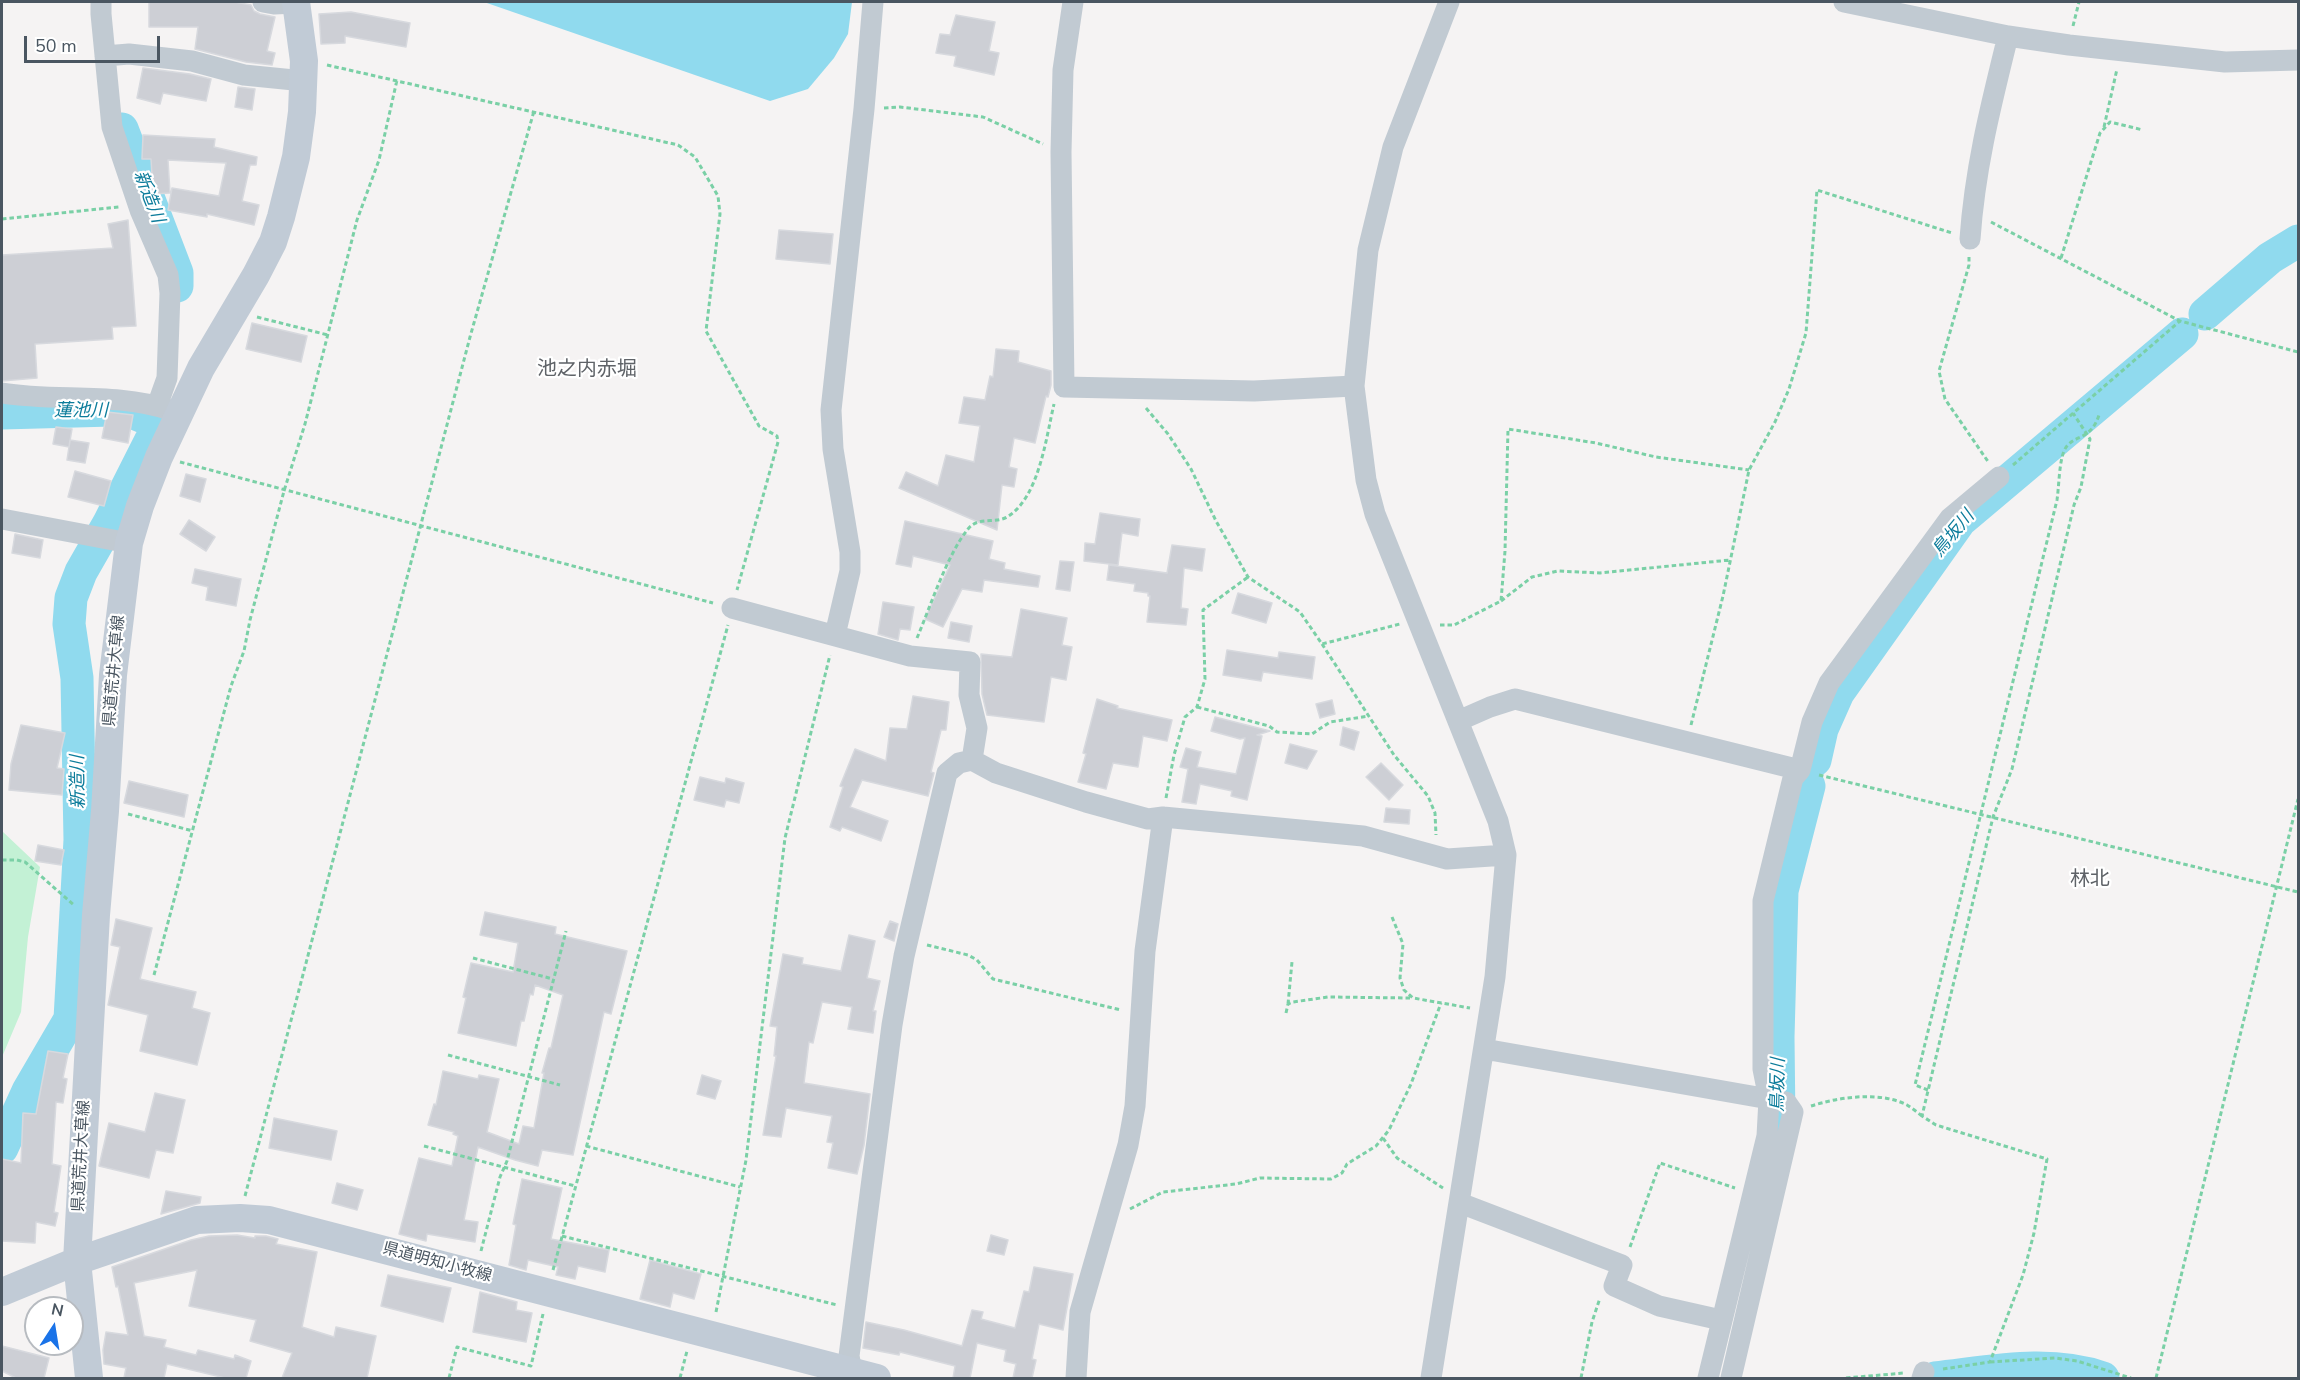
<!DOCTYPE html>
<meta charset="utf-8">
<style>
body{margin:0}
#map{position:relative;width:2300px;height:1380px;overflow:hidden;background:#f5f3f3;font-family:"Nunito Sans",sans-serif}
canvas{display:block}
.frame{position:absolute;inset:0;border:3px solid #4a5661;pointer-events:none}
.north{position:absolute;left:24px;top:1296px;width:60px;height:60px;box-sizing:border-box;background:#fff;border:2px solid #b7bbc0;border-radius:50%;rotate:12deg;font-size:16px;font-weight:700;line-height:24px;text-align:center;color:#4a5661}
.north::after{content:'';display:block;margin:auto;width:21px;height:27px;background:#1a73e8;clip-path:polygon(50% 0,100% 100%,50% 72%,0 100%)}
.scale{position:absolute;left:24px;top:36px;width:136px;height:27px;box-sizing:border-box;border:3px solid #4a5661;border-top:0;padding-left:8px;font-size:18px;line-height:21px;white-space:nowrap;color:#4a5661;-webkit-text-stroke:4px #fff;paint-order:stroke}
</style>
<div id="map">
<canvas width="2300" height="1380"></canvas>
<div class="frame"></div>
<div class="north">N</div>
<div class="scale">50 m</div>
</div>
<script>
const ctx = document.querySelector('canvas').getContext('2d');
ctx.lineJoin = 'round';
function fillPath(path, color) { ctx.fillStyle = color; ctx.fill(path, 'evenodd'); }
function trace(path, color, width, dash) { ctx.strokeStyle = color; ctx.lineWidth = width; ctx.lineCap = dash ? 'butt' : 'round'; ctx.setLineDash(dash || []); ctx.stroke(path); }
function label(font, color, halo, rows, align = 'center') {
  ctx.font = font + ' "Nunito Sans","Noto Sans JP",sans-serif'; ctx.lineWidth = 4.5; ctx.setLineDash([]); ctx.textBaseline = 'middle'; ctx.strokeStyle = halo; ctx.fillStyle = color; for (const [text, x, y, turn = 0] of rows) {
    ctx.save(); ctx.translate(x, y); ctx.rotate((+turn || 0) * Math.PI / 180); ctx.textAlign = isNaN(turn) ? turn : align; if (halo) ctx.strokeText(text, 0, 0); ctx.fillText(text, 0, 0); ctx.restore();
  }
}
fillPath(new Path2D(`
 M 2,831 L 40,867 L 28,937 L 21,1012 L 2,1057 Z`), '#c3f1d5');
fillPath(new Path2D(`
 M 484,2 L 852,2 L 848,34 L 834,58 L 808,89 L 770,101 Z`), '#90daee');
trace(new Path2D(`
 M 122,129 L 177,273 L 177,286
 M 2205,314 L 2270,258 L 2298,241
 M 2,413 L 112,410 L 134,413 L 160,424
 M 1815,760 L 1822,729 L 1838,693 L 1960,521 L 2182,334
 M 2,1148 L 28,1091 L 70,1019 L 80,840 L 77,678 L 69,624 L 71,598 L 81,572 L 109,523 L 160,422
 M 1767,1170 L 1779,1124 L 1778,1037 L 1782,891 L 1809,786
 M 1935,1378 C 1990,1372 2048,1359 2103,1378`), '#90daee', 33);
const building = new Path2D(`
 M 149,2 L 235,2 L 251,5 L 254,11 L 260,14 L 275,17 L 267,51 L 275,53 L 272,65 L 246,62 L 195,49 L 198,27 L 149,27 Z
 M 351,12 L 410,23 L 406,47 L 345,36 L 345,43 L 321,44 L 319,14 Z
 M 956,15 L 995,22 L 989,51 L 999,53 L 994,75 L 954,66 L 956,56 L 936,53 L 940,34 L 950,35 Z
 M 143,68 L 190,74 L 211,79 L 206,101 L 163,93 L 160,104 L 137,98 Z
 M 238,87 L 255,89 L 252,110 L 235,107 Z
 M 143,135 L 215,139 L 214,147 L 257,157 L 256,165 L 250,165 L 242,201 L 259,205 L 254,225 L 207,214 L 207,217 L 168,210 L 172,188 L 219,196 L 226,163 L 168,160 L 170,193 L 153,194 L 151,159 L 142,159 Z
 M 128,220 L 136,326 L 112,327 L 113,339 L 35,344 L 37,378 L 2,381 L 2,255 L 113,248 L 108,224 Z
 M 779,230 L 833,234 L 830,264 L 776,259 Z
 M 252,323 L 307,336 L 301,362 L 246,349 Z
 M 996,349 L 1019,351 L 1018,362 L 1051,371 L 1051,385 L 1048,397 L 1046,396 L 1035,443 L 1014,438 L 1009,467 L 1017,469 L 1014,487 L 1002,485 L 997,530 L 899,488 L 906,472 L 938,486 L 946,455 L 974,462 L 980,426 L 959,423 L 964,397 L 985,400 L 990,376 L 993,377 Z
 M 107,412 L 133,415 L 128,443 L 102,438 Z
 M 56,427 L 72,429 L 69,447 L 53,444 Z
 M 70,440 L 89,443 L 85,463 L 67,460 Z
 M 75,471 L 111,481 L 104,506 L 68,497 Z
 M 186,474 L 206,479 L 200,502 L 180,496 Z
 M 1100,513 L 1140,519 L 1138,536 L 1122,533 L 1118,565 L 1084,561 L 1085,543 L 1095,544 Z
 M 189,520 L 215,537 L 206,551 L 180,534 Z
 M 905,521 L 993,541 L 989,559 L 1005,563 L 1004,569 L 1040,576 L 1038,587 L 984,580 L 982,592 L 962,589 L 943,627 L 925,619 L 950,565 L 913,556 L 911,567 L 896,564 Z
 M 15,534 L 43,540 L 40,558 L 12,553 Z
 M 1172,545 L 1205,549 L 1202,571 L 1184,568 L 1181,608 L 1188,609 L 1186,625 L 1147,622 L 1150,596 L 1148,596 L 1148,593 L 1134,591 L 1135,584 L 1107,580 L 1109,565 L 1167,573 Z
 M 1060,561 L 1074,562 L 1070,591 L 1056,589 Z
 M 195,569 L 241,579 L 236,606 L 206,600 L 208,587 L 192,583 Z
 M 1238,593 L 1272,603 L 1266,623 L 1232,613 Z
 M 883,602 L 914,607 L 910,630 L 900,629 L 898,640 L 878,634 Z
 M 1021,609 L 1067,618 L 1062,645 L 1072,647 L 1066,680 L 1051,677 L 1044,722 L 987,715 L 982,694 L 981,654 L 1012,657 Z
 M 951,622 L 972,626 L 969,642 L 948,638 Z
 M 1227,650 L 1278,658 L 1279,652 L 1315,657 L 1312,679 L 1263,672 L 1261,681 L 1223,675 Z
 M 913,696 L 949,702 L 946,730 L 941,730 L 931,772 L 934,773 L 928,796 L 862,780 L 850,807 L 888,821 L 881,841 L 842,827 L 840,831 L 830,827 L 843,787 L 840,786 L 855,749 L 886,761 L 890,728 L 907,729 Z
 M 1097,699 L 1118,706 L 1117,708 L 1172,720 L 1167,741 L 1143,736 L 1138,767 L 1113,763 L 1106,789 L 1078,782 L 1086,754 L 1083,753 Z
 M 1332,700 L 1335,714 L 1320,718 L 1316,704 Z
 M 1215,717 L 1270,731 L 1257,735 L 1262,736 L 1247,800 L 1231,796 L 1232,791 L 1200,784 L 1196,804 L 1182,802 L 1188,769 L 1180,767 L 1186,748 L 1201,752 L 1197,767 L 1236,774 L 1245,738 L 1240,739 L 1211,731 Z
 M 21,725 L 65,733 L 57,768 L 64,769 L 62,795 L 9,790 L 11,764 Z
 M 1343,727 L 1359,732 L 1354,750 L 1340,745 Z
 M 1290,744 L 1317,751 L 1307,769 L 1285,763 Z
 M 1381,763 L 1403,785 L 1389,800 L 1366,777 Z
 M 700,777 L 725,783 L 726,778 L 744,783 L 739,803 L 726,800 L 724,807 L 694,800 Z
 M 129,781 L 188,795 L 184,817 L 124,803 Z
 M 1386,808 L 1410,810 L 1409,824 L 1384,822 Z
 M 38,845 L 64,850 L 61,865 L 35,861 Z
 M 485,912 L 556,927 L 555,934 L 627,951 L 611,1014 L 604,1012 L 573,1155 L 542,1150 L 538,1166 L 515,1160 L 478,1147 L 464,1220 L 478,1222 L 475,1242 L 427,1234 L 426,1241 L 399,1234 L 419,1158 L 452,1166 L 458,1136 L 453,1134 L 454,1132 L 428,1125 L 434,1104 L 436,1105 L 443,1071 L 478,1079 L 479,1075 L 499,1079 L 487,1132 L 519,1144 L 523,1126 L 534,1128 L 544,1073 L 542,1073 L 549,1048 L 551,1048 L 563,995 L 535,985 L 533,995 L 530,994 L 524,1021 L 521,1021 L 516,1046 L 458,1033 L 466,998 L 463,997 L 471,963 L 513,972 L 518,943 L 480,935 Z
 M 116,919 L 152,928 L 140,979 L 196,992 L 192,1008 L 210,1013 L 197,1065 L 140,1051 L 148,1015 L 108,1005 L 120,947 L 111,945 Z
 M 890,921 L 898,924 L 894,941 L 884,937 Z
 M 849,935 L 875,941 L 867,978 L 880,981 L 873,1011 L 876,1011 L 873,1033 L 848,1029 L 852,1007 L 822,1002 L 813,1043 L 809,1042 L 804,1083 L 870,1094 L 864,1145 L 857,1174 L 828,1168 L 833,1143 L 827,1142 L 832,1116 L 786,1108 L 781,1137 L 763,1135 L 776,1056 L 774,1056 L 777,1027 L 770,1026 L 783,954 L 803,958 L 802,964 L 841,971 Z
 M 48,1051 L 68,1054 L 63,1078 L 67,1079 L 63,1103 L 56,1102 L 52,1164 L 61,1166 L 54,1212 L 58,1213 L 55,1226 L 36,1222 L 35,1243 L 2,1241 L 2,1159 L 21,1163 L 23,1113 L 36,1114 Z
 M 702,1075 L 721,1081 L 715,1099 L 697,1094 Z
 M 155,1093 L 185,1100 L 173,1153 L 156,1150 L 149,1178 L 99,1166 L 109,1123 L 145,1132 Z
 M 274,1118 L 337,1131 L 331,1160 L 269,1148 Z
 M 522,1179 L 562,1188 L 551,1239 L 609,1250 L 605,1272 L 578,1266 L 575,1279 L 556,1275 L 558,1267 L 528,1260 L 526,1270 L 509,1265 L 516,1225 L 513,1224 Z
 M 337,1183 L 363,1190 L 357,1210 L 332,1203 Z
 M 166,1191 L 201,1197 L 200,1203 L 161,1214 Z
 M 237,1235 L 255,1238 L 255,1236 L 266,1236 L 278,1239 L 276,1244 L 317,1252 L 302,1327 L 334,1337 L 336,1327 L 376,1336 L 367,1378 L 282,1378 L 292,1353 L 250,1341 L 256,1320 L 189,1306 L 197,1270 L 134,1283 L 144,1336 L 166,1340 L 164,1347 L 196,1355 L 198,1350 L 234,1359 L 235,1355 L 251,1361 L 246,1378 L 225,1378 L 167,1364 L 164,1378 L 124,1378 L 126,1368 L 104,1364 L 103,1350 L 106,1332 L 128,1335 L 118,1286 L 116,1287 L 112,1267 L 191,1240 L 209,1236 Z
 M 991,1235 L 1008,1240 L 1004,1255 L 987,1251 Z
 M 650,1260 L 701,1274 L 694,1299 L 673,1293 L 670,1307 L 640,1299 Z
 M 1034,1267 L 1073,1274 L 1063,1330 L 1039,1324 L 1032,1359 L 1036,1360 L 1032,1378 L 1013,1378 L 1016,1364 L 1004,1361 L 1006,1350 L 977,1343 L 970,1378 L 953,1378 L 955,1366 L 900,1352 L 899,1355 L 863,1348 L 866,1322 L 904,1330 L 962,1346 L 972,1310 L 983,1312 L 981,1319 L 1015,1328 L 1024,1291 L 1029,1292 Z
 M 388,1275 L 451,1288 L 443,1322 L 381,1306 Z
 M 480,1292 L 517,1302 L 516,1310 L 532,1313 L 526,1342 L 473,1332 Z
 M 2,1346 L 49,1358 L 44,1378 L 16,1378 L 2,1371 Z`);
fillPath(building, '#cdcfd5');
trace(building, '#d7d9de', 1.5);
trace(new Path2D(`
 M 2073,26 L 2079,2
 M 327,65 L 678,145 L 695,157 L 718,196 L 720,214 L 706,331 L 759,426 L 777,436 L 778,442 L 737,590
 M 884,108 L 900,107 L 983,117 L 1043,144
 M 2104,127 L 2117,69
 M 2,219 L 119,207
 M 1991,222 L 2180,321
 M 1969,257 L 1969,265 L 1939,371 L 1945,399 L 1989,463
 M 2061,258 L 2100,133 L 2110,122 L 2143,130
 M 257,317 L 328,335
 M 1146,408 L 1168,434 L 1191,469 L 1216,521 L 1248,577 L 1300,612 L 1322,644 L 1400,624
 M 180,462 L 713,603
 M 2013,465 L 2180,321 L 2298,352
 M 1501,601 L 1532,577 L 1558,571 L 1600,573 L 1730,560
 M 1440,625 L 1454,625 L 1501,601 L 1505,551 L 1508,429 L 1596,443 L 1656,457 L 1749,470
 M 917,638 C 931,605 947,555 968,529 C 978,516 995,524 1007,517 C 1039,498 1046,438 1054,404
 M 1322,644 L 1394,755 L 1428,796 L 1435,813 L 1436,835
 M 1197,707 L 1269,726 L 1277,732 L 1312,734 L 1330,722 L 1369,716
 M 1691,725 L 1723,596 L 1749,470 L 1775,422 L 1789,389 L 1806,333 L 1817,190 L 1952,233
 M 1819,775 L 2298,892
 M 1166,798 L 1174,755 L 1185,717 L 1197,707 L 1205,679 L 1203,610 L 1248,577
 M 128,814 L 193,831
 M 2,860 L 17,860 L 25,862 L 75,906
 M 1392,917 L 1403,944 L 1400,978 L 1404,990 L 1413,998 L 1470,1008
 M 927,945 L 968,955 L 977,960 L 993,979 L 1121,1010
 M 473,958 L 553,979
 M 154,975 L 231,686 L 244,651 L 250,620 L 284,491 L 305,424 L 357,220 L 379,160 L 397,80
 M 1288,1004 L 1292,962
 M 1286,1013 L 1288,1004 L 1293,1002 L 1328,997 L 1411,998
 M 448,1055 L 560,1085
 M 1928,1090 L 1915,1085 L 2057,500 C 2059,487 2059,463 2064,451 C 2072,433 2090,443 2099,415
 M 1811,1106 C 1839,1097 1880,1091 1907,1105 C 1912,1108 1917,1112 1922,1116
 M 1383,1138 L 1397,1158 L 1443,1188
 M 424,1146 L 575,1186
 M 586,1146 L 740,1187
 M 245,1196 L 470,337 L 534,111
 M 1130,1209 L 1163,1192 L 1236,1184 L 1260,1178 L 1331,1179 L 1342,1173 L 1347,1164 L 1376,1146 L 1389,1130 L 1411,1084 L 1441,1003
 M 562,1236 L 837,1305
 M 1630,1247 L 1660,1163 L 1735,1188
 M 481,1251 L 500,1177 L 507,1161 L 566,931
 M 553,1270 L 728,625
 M 716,1312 L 746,1160 L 785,838 L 830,655
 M 1990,1362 L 2055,1358 L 2077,1361 L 2131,1378
 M 1943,1369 L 1990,1362 L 2023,1275 L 2034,1233 L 2047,1159 L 1936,1125 L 1922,1116 L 1993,817 L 2012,769 L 2074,505 L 2081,487 L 2090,439 L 2073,413
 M 449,1378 L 457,1347 L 531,1366 L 543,1314
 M 680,1378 L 687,1351
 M 1581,1378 L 1592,1322 L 1600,1298
 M 1846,1378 L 1904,1373
 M 2156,1378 L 2298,799`), '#7ad0a6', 3, [4.5, 3]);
trace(new Path2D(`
 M 101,2 L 101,14 L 112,127 L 140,210 L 168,275 L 170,293 L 167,378 L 157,406
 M 263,2 L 274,4 L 296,3
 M 1073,2 L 1063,70 L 1061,152 L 1064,387 L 1254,391 L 1354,386
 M 1844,2 L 2008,36 L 2069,45 L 2225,62 L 2298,60
 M 105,56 L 129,54 L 192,61 L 244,75 L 304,81
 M 1970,239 C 1975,167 1991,105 2008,36
 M 2,393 C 57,402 116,392 170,410
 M 2,519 L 129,543
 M 732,608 L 910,656 L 970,662 L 969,695 L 977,728 L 972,760
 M 835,635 L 850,571 L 850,552 L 833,449 L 831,410 L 864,109 L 873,2
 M 1458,721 L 1490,707 L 1515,699 L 1800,770
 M 1484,1049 L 1786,1102 L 1793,1112 L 1731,1378
 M 1460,1203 L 1622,1265 L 1614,1286 L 1659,1306 L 1721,1320
 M 852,1372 L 849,1356 L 892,1025 L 904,956 L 947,773 L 959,763 L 972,760 L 996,773 L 1086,802 L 1148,819 L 1163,817 L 1363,836 L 1447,859 L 1506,855
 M 1076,1378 L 1080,1312 L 1128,1145 L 1135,1106 L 1145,951 L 1163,817
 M 1431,1378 L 1495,977 L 1506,855 L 1498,821 L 1375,514 L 1366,480 L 1354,386 L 1368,250 L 1393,147 L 1449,2
 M 1708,1378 L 1767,1136 L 1769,1099 L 1763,1069 L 1763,901 L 1793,778 L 1800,770 L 1812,722 L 1829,683 L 1950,518 L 1999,477
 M 1922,1378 L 1924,1372`), '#c1cad2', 21);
trace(new Path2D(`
 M 2,1292 L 77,1261 L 197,1220 L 240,1218 L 269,1220 L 877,1378
 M 89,1378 L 77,1261 L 96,915 L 105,811 L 113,675 L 129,543 L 140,506 L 159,457 L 201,368 L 256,275 L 273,242 L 281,217 L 296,157 L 302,112 L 304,61 L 296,2`), '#c1cbd6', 28);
label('16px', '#4a5661', '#fff', [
 ["県道荒井大草線",115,671,-85],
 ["県道荒井大草線",82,1156,-87],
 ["県道明知小牧線",437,1263,15]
]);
label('italic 18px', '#0c7c9b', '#fff', [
 ["新造川",148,197,69],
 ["蓮池川",81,412],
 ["鳥坂川",1954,534,-50],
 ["新造川",79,782,-91],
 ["鳥坂川",1779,1085,-89]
]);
label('20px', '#5f6368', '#fff', [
 ["池之内赤堀",587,370],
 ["林北",2090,880]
]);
</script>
